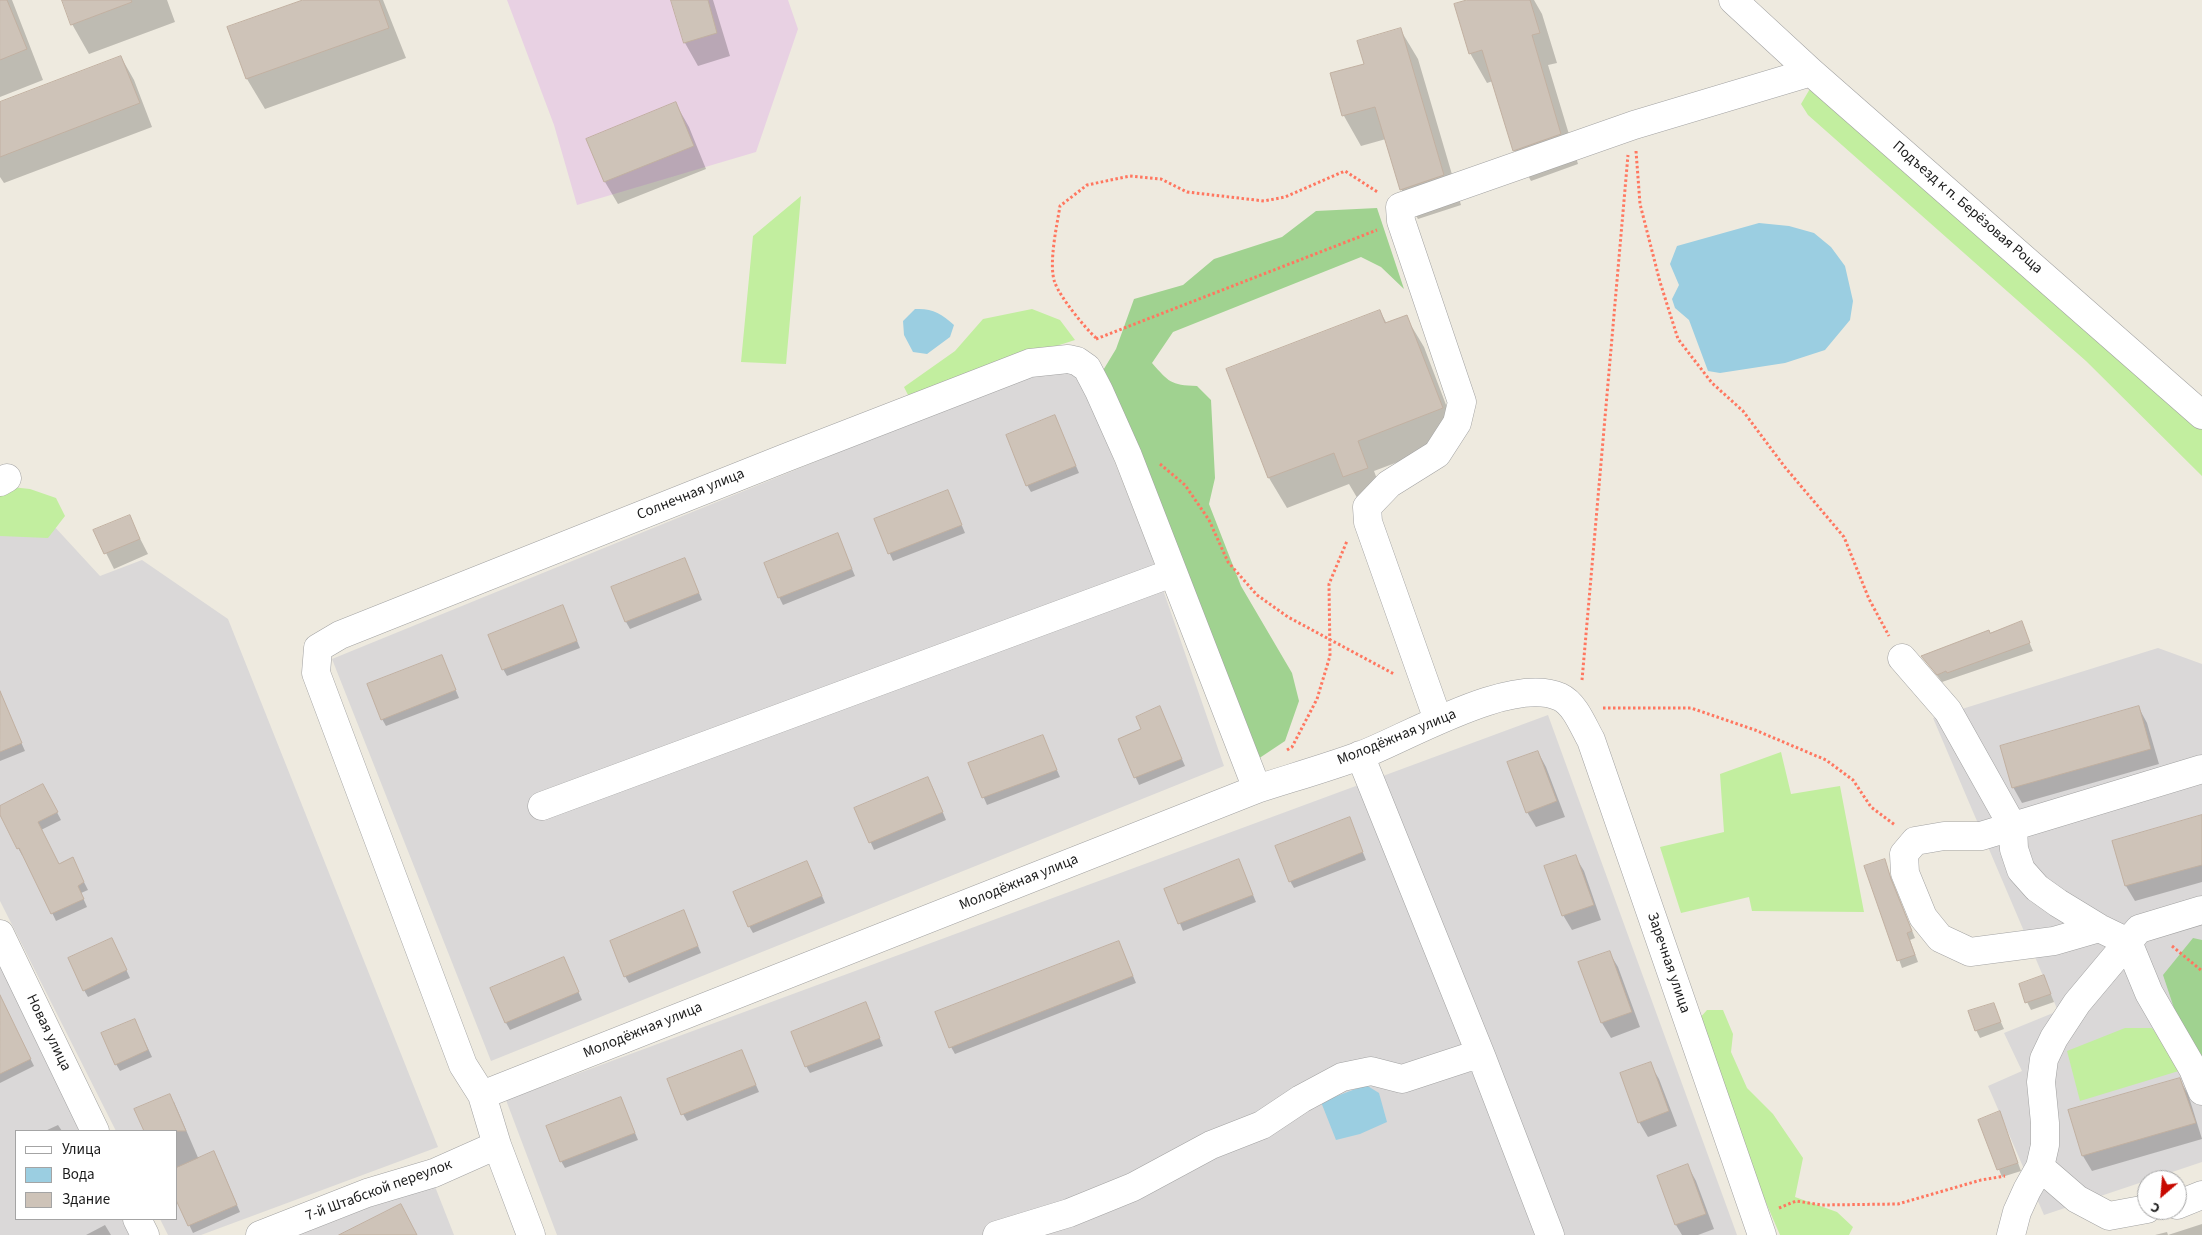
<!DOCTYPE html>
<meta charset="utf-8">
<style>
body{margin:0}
#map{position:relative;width:2202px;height:1235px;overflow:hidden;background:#eeeadf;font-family:"Source Sans 3",sans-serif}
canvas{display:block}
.legend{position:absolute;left:15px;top:1130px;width:162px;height:90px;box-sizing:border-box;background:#fff;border:1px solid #a4a4a4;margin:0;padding:6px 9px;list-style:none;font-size:15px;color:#1b1b1b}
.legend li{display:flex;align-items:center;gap:10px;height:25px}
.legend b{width:25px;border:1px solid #a4a4a4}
.north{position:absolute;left:2137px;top:1170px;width:50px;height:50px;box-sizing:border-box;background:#fff;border:1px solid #a4a4a4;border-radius:50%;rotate:207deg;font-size:14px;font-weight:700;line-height:20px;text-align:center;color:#1b1b1b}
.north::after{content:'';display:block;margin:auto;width:18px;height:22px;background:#c70900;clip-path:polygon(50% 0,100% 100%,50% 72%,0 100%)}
</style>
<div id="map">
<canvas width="2202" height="1235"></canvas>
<ul class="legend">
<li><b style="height:6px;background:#fff"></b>Улица</li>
<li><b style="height:14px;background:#9bcee1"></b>Вода</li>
<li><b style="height:14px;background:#cec3b8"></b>Здание</li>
</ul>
<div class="north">С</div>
</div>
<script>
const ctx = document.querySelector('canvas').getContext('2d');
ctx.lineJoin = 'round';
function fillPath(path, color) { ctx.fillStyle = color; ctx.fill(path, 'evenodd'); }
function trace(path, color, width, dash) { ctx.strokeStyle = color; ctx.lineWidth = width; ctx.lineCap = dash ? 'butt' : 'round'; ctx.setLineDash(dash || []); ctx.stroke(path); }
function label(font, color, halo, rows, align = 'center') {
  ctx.font = font + ' "Source Sans 3",sans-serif'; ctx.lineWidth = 4.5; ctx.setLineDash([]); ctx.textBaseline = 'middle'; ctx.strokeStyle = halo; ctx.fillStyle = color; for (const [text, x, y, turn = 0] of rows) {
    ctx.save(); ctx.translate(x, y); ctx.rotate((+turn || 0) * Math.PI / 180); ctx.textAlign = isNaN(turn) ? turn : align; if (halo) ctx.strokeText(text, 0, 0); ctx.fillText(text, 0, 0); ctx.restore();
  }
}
fillPath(new Path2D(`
 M 1055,364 L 1082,379 L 1150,552 L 1224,766 L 491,1061 L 332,659 Z
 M 17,486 L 100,576 L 142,560 L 228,619 L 438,1147 L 201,1235 L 168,1235 L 160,1219 L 176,1219 L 176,1131 L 116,1131 L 0,901 L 0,495 Z
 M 2158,648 L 2202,664 L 2202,1162 L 2044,1215 L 1988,1086 L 2022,1071 L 2004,1033 L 2058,1011 L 1933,718 Z
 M 1548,715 L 1737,1235 L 557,1235 L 506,1100 Z
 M 0,963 L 80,1131 L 16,1131 L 16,1219 L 122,1219 L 130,1235 L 0,1235 Z
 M 434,1184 L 454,1235 L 293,1235 L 391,1194 Z`), '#dad8d8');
fillPath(new Path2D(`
 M 507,0 L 788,0 L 798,29 L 756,152 L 577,205 L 554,125 Z`), '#e8d1e3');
fillPath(new Path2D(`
 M 1811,87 L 2202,427 L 2202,476 L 2086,361 L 1808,115 L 1801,104 Z
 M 801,196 L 786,364 L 741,362 L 753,236 Z
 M 1032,309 L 1060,320 L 1075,340 C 1019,357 965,380 908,395 L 904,387 L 955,351 L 983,319 Z
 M 2,486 L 30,489 L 56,498 L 65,516 L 48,538 L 0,536 L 0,487 Z
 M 1781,752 L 1791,794 L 1840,786 L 1864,912 L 1752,911 L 1749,897 L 1681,913 L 1660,847 L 1724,832 L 1720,774 Z
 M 1707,1010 L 1723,1010 L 1733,1034 L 1731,1052 L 1747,1088 L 1773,1114 L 1803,1158 L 1795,1197 L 1837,1212 L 1853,1227 L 1849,1235 L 1780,1235 L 1761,1191 L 1698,1020 Z
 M 2125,1028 L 2152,1028 L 2182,1070 L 2080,1101 L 2067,1051 Z`), '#c2ee9f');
fillPath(new Path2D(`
 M 1377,208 L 1404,289 L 1381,267 L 1361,257 L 1173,332 L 1152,363 C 1169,382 1170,385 1197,386 L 1211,400 L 1215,478 L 1209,504 L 1241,586 L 1292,673 L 1299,701 L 1285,741 L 1255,761 L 1099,377 L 1116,349 L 1134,299 L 1183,285 L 1214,259 L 1282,237 L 1316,211 Z
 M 2193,938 L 2202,940 L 2202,1064 L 2175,1011 L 2163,975 Z`), '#a0d290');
fillPath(new Path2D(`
 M 1759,223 L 1789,226 L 1814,233 L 1831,247 L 1845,266 L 1853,301 L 1850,320 L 1825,350 L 1785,363 L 1720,373 L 1708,371 L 1689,320 L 1675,308 L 1672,299 L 1679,285 L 1670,264 L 1677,246 Z
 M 915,309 C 932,308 941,313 954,325 L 950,337 L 927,354 L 913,352 L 904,335 L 903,321 Z
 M 1366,1085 L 1379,1093 L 1387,1122 L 1360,1134 L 1336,1140 L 1321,1102 Z`), '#9bcee1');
fillPath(new Path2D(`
 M 0,0 L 12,0 L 43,80 L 0,97 Z
 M 63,0 L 167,0 L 175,22 L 89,54 L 72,24 Z
 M 307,0 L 383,0 L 406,58 L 265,109 L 247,79 L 229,28 Z
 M 672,0 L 713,0 L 730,56 L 698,66 L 685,43 Z
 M 1471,0 L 1534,0 L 1542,14 L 1557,63 L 1548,65 L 1578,164 L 1531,181 L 1514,150 L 1493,81 L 1487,83 L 1470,53 Z
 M 1400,29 L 1418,59 L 1461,205 L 1418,219 L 1401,189 L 1386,139 L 1361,146 L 1344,116 L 1331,74 L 1365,64 Z
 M 121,57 L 134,80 L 152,127 L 4,183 L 0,177 L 0,103 Z
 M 676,104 L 689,127 L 706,169 L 618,204 L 605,182 Z
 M 1380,311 L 1387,324 L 1406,317 L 1424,347 L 1459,439 L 1374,471 L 1384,498 L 1362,506 L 1349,484 L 1287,508 L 1269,478 Z
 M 1055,416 L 1079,473 L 1031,492 L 1027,485 Z
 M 948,492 L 965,533 L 893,561 L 875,520 Z
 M 129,517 L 148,554 L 114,569 L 95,531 Z
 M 838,535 L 855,576 L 783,605 L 779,597 Z
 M 685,559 L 702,600 L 630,629 L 626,622 Z
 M 566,614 L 580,648 L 507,676 L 503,669 Z
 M 2021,623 L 2033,651 L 1942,682 L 1923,657 Z
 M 445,664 L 459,698 L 386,726 L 382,719 Z
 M 1160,708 L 1185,766 L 1139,785 L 1119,740 L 1143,730 Z
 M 2139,708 L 2147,723 L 2159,764 L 2022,803 L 2013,787 Z
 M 7,710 L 25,751 L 0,761 L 0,713 Z
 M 1042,736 L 1060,777 L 987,805 L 969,764 Z
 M 1538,752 L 1546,767 L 1565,817 L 1536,827 L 1527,812 Z
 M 932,786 L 946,820 L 874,850 L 856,809 Z
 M 47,793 L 61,820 L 41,830 L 59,865 L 76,866 L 88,890 L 81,893 L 87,907 L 56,921 L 24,854 L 22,855 L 18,848 L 0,813 L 0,808 Z
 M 2202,816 L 2202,882 L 2135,901 L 2126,886 L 2113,842 Z
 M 1349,818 L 1366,860 L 1294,888 L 1290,881 Z
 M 1575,856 L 1584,871 L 1601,920 L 1572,930 L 1563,915 Z
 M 1884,860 L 1915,938 L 1910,940 L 1918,962 L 1902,968 L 1866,867 Z
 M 1242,868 L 1256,902 L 1183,931 L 1166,889 Z
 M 811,870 L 825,903 L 753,933 L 749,926 Z
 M 687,919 L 701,953 L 629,983 L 625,976 Z
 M 112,939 L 130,978 L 88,997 L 84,990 Z
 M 1122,949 L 1136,983 L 955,1054 L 951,1047 Z
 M 1609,952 L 1618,967 L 1640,1027 L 1611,1038 L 1602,1023 Z
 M 567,966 L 582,1000 L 510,1030 L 506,1023 Z
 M 2044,977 L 2054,1002 L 2031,1010 L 2027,1002 Z
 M 866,1004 L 883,1046 L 810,1073 L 806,1066 Z
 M 1993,1004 L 2004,1029 L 1980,1038 L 1976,1030 Z
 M 0,1024 L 14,1026 L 34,1066 L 0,1083 Z
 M 138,1027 L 152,1057 L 120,1071 L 116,1064 Z
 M 745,1059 L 759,1092 L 687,1121 L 683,1114 Z
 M 1650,1064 L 1659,1079 L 1677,1126 L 1648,1137 L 1639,1122 Z
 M 2179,1079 L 2188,1094 L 2202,1139 L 2092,1171 L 2083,1156 L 2070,1111 Z
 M 174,1102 L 199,1160 L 218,1160 L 240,1212 L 193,1233 L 176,1197 L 176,1131 L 145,1131 L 136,1110 Z
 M 624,1106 L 638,1140 L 565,1168 L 561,1161 Z
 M 2000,1113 L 2021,1171 L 2002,1177 L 1979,1120 Z
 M 58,1125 L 62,1131 L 45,1131 Z
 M 1688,1166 L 1696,1181 L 1714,1229 L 1698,1235 L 1682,1235 L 1676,1225 L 1659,1177 Z
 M 2202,1224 L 2202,1235 L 2155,1235 L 2167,1232 L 2168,1235 Z
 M 105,1225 L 111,1235 L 86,1235 Z`), '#0003');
const building = new Path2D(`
 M 0,0 L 7,0 L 27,49 L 0,60 Z
 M 62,0 L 131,0 L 132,2 L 71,25 Z
 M 303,0 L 379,0 L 389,28 L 246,79 L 227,27 Z
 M 671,0 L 708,0 L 717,33 L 684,43 Z
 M 1467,0 L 1530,0 L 1540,33 L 1532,35 L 1561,134 L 1513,151 L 1482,50 L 1469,54 L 1454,4 Z
 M 1401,28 L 1444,175 L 1400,190 L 1375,107 L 1342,116 L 1330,73 L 1364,64 L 1357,41 Z
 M 121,56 L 140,103 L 0,157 L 0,102 Z
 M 676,102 L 694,146 L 604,182 L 586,139 Z
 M 1380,310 L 1385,323 L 1407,315 L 1443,408 L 1358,441 L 1368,468 L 1343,477 L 1334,453 L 1268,478 L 1226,369 Z
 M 1055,415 L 1076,466 L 1026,486 L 1006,435 Z
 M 948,490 L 962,525 L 888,554 L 874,519 Z
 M 130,515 L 140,539 L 104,554 L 93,530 Z
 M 838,533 L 852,569 L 778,598 L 764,563 Z
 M 685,558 L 699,593 L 625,622 L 611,587 Z
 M 563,605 L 577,641 L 502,670 L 488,635 Z
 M 2022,621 L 2030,643 L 1947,673 L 1946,671 L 1937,675 L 1921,656 L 1989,630 L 1990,633 Z
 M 442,655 L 456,690 L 381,720 L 367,684 Z
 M 0,691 L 22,743 L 0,752 Z
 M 1160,706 L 1182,759 L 1134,778 L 1118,739 L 1141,729 L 1136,717 Z
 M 2139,706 L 2151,749 L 2012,788 L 2000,746 Z
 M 1043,735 L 1057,770 L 982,798 L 968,763 Z
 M 1538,751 L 1557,801 L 1526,813 L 1507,762 Z
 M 928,777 L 943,812 L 869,843 L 854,808 Z
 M 43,784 L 58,812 L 38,822 L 59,864 L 73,857 L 84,882 L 78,886 L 84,899 L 51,914 L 19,848 L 17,849 L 0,815 L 0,806 Z
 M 2202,815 L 2202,865 L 2125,886 L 2112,841 Z
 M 1350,817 L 1363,852 L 1289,882 L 1275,846 Z
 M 1576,855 L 1594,905 L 1562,916 L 1544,866 Z
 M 1239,859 L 1253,895 L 1178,924 L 1164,889 Z
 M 1885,859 L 1891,879 L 1912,931 L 1907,933 L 1915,955 L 1897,961 L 1864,866 Z
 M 807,861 L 822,896 L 748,927 L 733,892 Z
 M 684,910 L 698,946 L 624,977 L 610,941 Z
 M 112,938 L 127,970 L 83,991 L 68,958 Z
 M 1119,941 L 1133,976 L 949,1048 L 935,1012 Z
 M 1610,951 L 1632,1012 L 1601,1023 L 1578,962 Z
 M 564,957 L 579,992 L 505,1023 L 490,988 Z
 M 2044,975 L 2051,994 L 2025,1003 L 2019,984 Z
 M 0,995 L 31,1059 L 0,1074 Z
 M 866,1002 L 880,1038 L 805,1067 L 791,1032 Z
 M 1994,1003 L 2001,1022 L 1975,1031 L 1968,1011 Z
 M 135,1019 L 148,1050 L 115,1065 L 101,1033 Z
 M 742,1050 L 756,1085 L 681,1115 L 667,1079 Z
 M 1651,1062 L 1669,1111 L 1638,1123 L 1620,1073 Z
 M 2180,1078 L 2196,1123 L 2082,1156 L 2068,1110 Z
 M 170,1094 L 186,1131 L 144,1131 L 134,1109 Z
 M 621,1097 L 635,1133 L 560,1162 L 546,1126 Z
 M 2000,1111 L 2018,1163 L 1997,1170 L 1978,1120 Z
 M 214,1151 L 237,1205 L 188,1226 L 176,1200 L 176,1168 Z
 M 1688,1164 L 1706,1214 L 1675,1225 L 1657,1176 Z
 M 401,1204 L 417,1235 L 339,1235 Z`);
fillPath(building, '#cec3b8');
trace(building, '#c1b0a1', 1);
const minor = new Path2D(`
 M 1733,0 L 1811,72 L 2202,415
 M 0,482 L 7,478
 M 1902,658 L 1948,711 L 2013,827 L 2014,849 L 2021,870 L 2037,888 L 2058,903 L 2099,928 L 2128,942 L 2149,993 L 2193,1069 L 2202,1091
 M 1438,720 L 1368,522 L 1367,507 L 1389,484 L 1437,454 L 1457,423 L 1462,402 L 1401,221 L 1400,207 L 1634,125 L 1811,72
 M 1360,755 L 1482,1058 L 1550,1235
 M 542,806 L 1172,573
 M 2099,928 L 2054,941 L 1970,952 L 1940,938 L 1923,917 L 1905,873 L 1904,854 L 1915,841 L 1944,836 L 1981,836 L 2202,769
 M 0,934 L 95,1131
 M 482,1095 L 1257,789 C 1291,778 1326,768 1359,756 C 1407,738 1511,675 1560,697 C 1575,704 1583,726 1591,740 L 1762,1235
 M 2040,1167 L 2077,1199 L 2109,1216 L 2147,1209
 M 2177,1205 L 2202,1195
 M 137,1219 L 145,1235
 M 260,1235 L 367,1193 L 434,1173 L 497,1145
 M 531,1235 L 497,1145 L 482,1095 L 463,1065 L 316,673 L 318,648 L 340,635 L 785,458 L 1030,363 L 1068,359 L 1077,361 L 1087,368 L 1099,391 L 1128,456 L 1257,789
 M 997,1235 L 1069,1213 L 1133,1187 L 1211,1145 L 1262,1125 L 1301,1099 L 1342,1077 L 1371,1071 L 1402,1079 L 1469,1057 L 1482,1058
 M 2011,1235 L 2017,1212 L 2027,1190 L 2040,1167 L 2045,1145 L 2045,1123 L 2041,1082 L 2044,1059 L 2054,1038 L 2077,1003 L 2139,929 L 2202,910`);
trace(minor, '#a2a2a2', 29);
trace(new Path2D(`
 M 1636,151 L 1640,204 L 1660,282 L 1678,339 L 1712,383 L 1743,411 L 1784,466 L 1844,537 L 1869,599 L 1889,636
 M 1096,338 C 1085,328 1060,297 1055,283 C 1048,265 1057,225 1060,206 L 1087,185 L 1130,176 L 1161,179 L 1187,192 L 1264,201 L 1285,197 L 1345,171 L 1379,193
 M 1096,339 L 1377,230
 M 1160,464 L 1185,485 L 1209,520 L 1228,562 L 1257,595 L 1288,617 L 1394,674
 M 1582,680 L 1628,155
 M 1603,708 L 1691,708 L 1755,730 L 1826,760 L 1853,780 L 1871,807 L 1895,825
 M 1287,750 L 1292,747 L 1317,699 L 1330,656 L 1329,584 L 1347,541
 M 2172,946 L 2202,971
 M 1779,1208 L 1796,1201 L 1822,1205 L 1898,1204 L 1981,1180 L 2005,1176`), '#ff7760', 3, [2.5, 2.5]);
trace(minor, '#fff', 28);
label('15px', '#1b1b1b', '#fff', [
 ["Подъезд к п. Берёзовая Роща",1967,208,41],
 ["Солнечная улица",691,495,-22],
 ["Молодёжная улица",1397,738,-22],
 ["Молодёжная улица",1019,883,-22],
 ["Заречная улица",1668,963,71],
 ["Молодёжная улица",643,1031,-22],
 ["Новая улица",48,1033,64],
 ["7-й Штабской переулок",379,1191,-20]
]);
</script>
